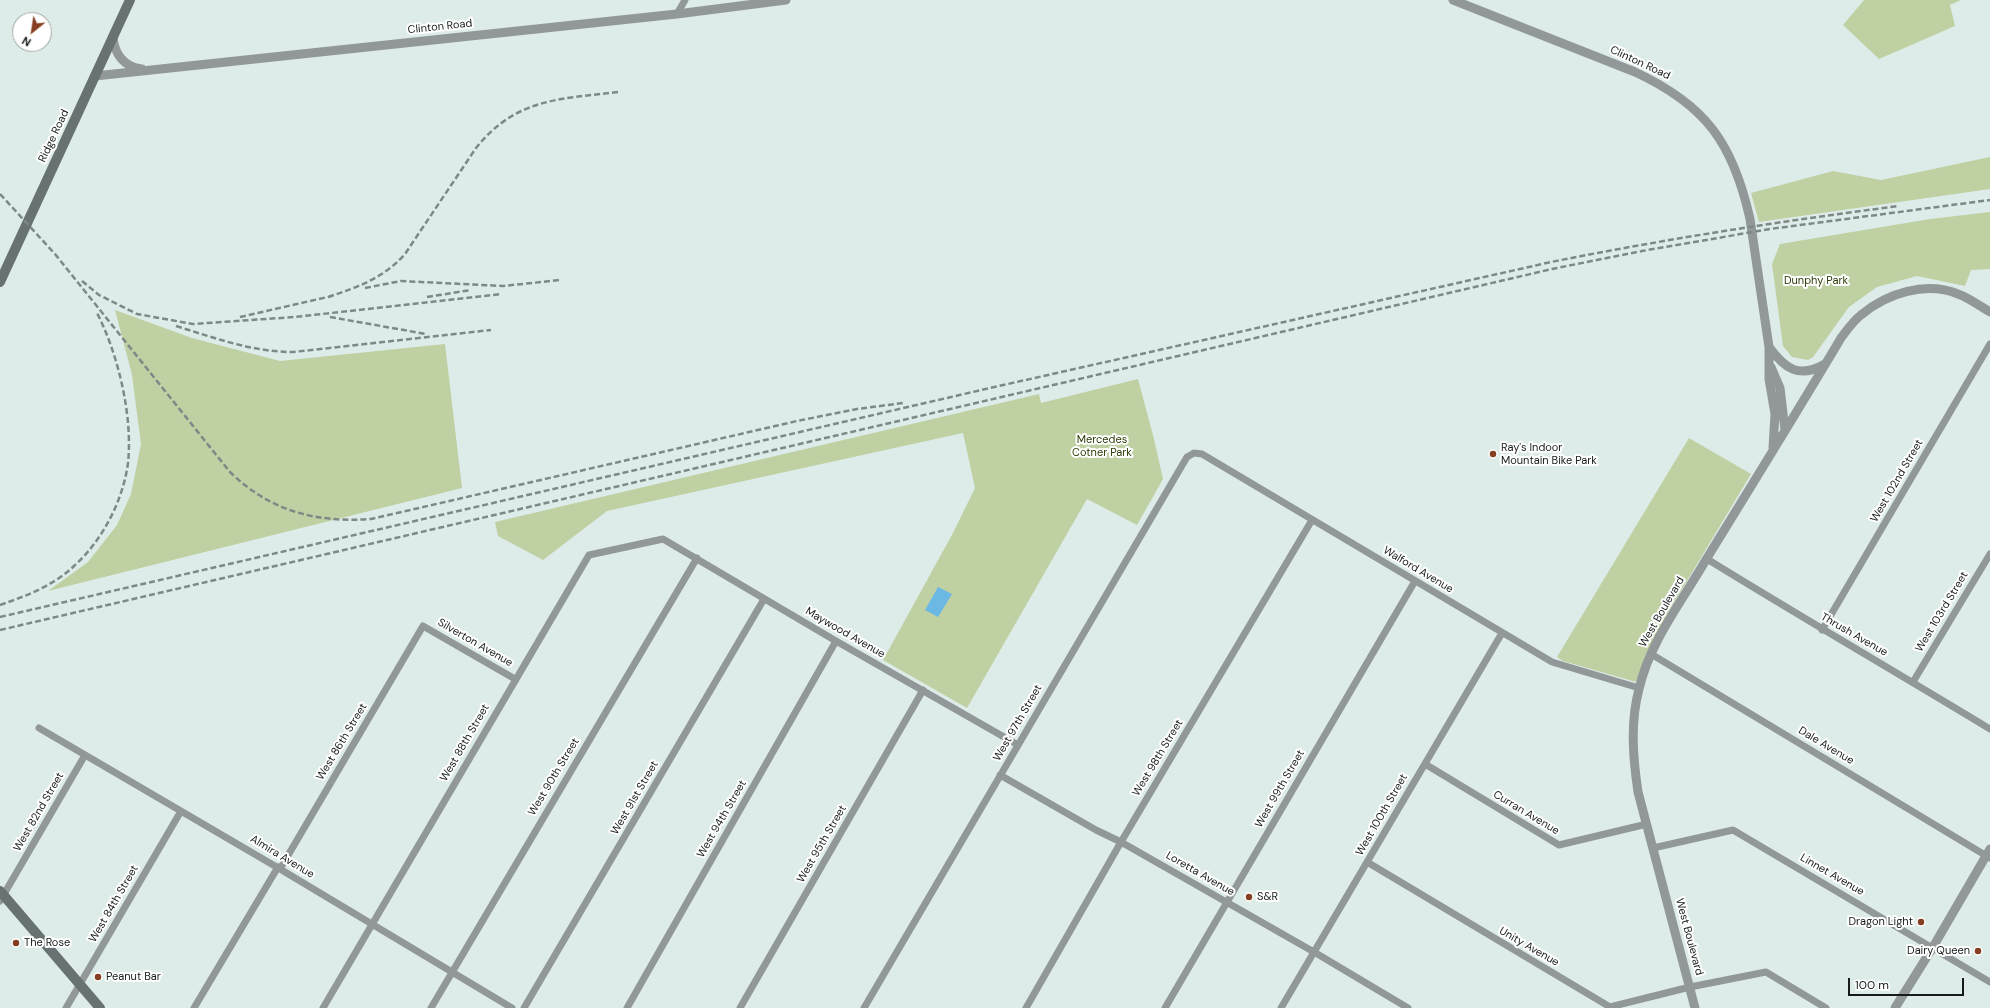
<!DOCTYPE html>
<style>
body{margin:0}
#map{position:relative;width:1990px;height:1008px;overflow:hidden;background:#ddece9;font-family:"DM Sans",sans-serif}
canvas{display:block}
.north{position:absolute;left:12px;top:12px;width:40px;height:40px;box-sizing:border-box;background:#fff;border:1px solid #a2a4a3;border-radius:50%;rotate:210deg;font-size:11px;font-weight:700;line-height:16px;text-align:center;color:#161b1a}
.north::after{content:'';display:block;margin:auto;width:14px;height:18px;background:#863e20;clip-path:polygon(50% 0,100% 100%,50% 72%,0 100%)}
.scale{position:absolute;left:1848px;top:978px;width:116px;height:18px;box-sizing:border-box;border:2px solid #161b1a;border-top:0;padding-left:5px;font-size:12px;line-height:14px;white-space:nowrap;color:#161b1a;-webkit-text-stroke:3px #fff;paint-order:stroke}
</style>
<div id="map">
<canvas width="1990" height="1008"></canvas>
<div class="north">N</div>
<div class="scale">100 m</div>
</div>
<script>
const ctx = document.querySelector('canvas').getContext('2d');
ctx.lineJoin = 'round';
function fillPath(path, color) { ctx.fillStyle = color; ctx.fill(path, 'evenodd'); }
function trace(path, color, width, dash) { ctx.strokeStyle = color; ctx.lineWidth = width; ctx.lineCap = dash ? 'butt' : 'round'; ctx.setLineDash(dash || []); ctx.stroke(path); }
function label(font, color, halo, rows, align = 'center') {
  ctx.font = font + ' "DM Sans",sans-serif'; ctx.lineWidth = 4; ctx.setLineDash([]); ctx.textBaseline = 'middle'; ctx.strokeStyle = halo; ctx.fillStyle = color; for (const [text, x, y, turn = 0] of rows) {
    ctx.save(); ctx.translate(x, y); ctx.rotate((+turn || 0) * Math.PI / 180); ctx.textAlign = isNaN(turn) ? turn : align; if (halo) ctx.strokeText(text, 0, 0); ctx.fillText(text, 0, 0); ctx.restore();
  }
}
fillPath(new Path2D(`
 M 1864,0 L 1961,0 L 1950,5 L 1955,26 L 1879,59 L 1843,25 Z
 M 1990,157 L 1990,189 L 1759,222 L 1751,193 L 1833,171 L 1881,180 Z
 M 1990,212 L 1990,269 L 1971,270 L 1965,286 L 1917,276 L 1877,287 L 1849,307 L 1813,357 L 1808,360 L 1792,357 L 1783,346 L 1772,264 L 1780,244 L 1930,219 Z
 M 115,310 L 192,338 L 280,361 L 445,344 L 462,488 L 48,591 L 88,562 L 117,525 L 131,494 L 141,444 L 132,375 Z
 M 1138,379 L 1154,439 L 1163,479 L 1137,525 L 1087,499 L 967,708 L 883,660 L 953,533 L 975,488 L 963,433 L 607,511 L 543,560 L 498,536 L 495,522 L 1039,394 L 1041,403 Z
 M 1689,438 L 1751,474 L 1666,616 L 1636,682 L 1563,661 L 1557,657 Z`), '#bfd1a2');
fillPath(new Path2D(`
 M 938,587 L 952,594 L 938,617 L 925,610 Z`), '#6cb8e5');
trace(new Path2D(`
 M 677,14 L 685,0
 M 1707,559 C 1801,617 1896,672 1990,729
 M 1822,630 L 1990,344
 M 1651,654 L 1990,858
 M 1913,682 L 1990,554
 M 39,728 L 280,869 L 512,1008
 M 1425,764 L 1559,845 L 1647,824
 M 1000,775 L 1096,830 L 1121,842 L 1314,952 L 1408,1008
 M 1653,848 L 1733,830 L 1990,982
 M 1367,862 L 1610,1007 L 1690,987 L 1766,972 L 1826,1008
 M 280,869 L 423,626 L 515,679
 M 0,901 L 85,755
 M 66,1008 L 181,811
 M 194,1008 L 278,867
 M 323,1008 L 589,555 L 663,539 L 836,641 L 1018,745
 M 431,1008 L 697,558
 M 524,1008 L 764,599
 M 627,1008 L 836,641
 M 740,1008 L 923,690
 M 864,1008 L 1187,457 L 1194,453 L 1202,454 L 1552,662 L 1639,688
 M 1026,1008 L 1121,842 L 1312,520
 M 1165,1008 L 1415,581
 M 1281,1008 L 1502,633`), '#929899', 7);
trace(new Path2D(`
 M 1453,0 L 1635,72 C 1706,105 1733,143 1750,219 L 1769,347 L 1769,379 L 1775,414 L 1773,448
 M 113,36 C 114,54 124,67 142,69
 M 95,76 L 677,14 L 786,0
 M 1769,347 C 1785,369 1799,379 1825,364
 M 1771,367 L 1780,388 L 1785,430
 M 1695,1008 L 1638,792 C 1633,758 1630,723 1639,689 C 1650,641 1683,600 1707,558 C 1752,485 1797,412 1841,338 C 1847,330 1853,321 1861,315 C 1887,293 1926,281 1958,294 C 1969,298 1980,306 1990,312
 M 1895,1008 L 1933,947 L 1990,849`), '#929899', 9);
trace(new Path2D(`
 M 0,282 L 130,0
 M 0,891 L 100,1008`), '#697273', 10);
trace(new Path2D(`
 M 0,194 L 55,254 L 230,472 C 270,511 316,523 371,519 L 797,421 L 857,409 L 903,403
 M 82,281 L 99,295 L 137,314 L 193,324 L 295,317 L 502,294
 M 365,288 L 401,281 L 503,286 L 560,280
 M 328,297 C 358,287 384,278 405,254 L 476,148 C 516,98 560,99 618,92
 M 427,297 L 471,290
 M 240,317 L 332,296
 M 330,317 L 426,334
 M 176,326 C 215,338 252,352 293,352 L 491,330
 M 0,605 C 26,596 53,586 74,566 C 102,541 123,501 128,463 C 133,416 118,353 96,311
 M 0,617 L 990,388 L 1551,262 C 1666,239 1782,221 1899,206
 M 0,630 L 1552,269 L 1642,251 L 1770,229 L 1990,200`), '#7e8987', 2.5, [6, 3]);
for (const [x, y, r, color] of [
 [1493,454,4,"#863e20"],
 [1249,897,4,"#863e20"],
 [1921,922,4,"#863e20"],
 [16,943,4,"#863e20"],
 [1978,951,4,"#863e20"],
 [98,977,4,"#863e20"]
]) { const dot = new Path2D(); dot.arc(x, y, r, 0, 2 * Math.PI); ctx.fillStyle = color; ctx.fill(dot); trace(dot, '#fff', 1.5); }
label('11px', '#161b1a', '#fff', [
 ["Clinton Road",440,27,-6],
 ["Clinton Road",1640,63,25],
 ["Ridge Road",54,136,-65],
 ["West 102nd Street",1897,481,-60],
 ["Walford Avenue",1418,570,31],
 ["West Boulevard",1662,612,-60],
 ["West 103rd Street",1942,612,-59],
 ["Maywood Avenue",845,633,30],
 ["Thrush Avenue",1854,635,30],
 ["Silverton Avenue",475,643,30],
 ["West 97th Street",1018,723,-60],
 ["West 86th Street",342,742,-59],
 ["West 88th Street",465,743,-60],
 ["Dale Avenue",1826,746,31],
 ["West 98th Street",1158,758,-59],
 ["West 90th Street",554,777,-59],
 ["West 99th Street",1280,789,-60],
 ["West 91st Street",635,798,-60],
 ["West 82nd Street",39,812,-60],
 ["Curran Avenue",1526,813,31],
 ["West 100th Street",1382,815,-60],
 ["West 94th Street",722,819,-60],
 ["West 95th Street",822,844,-60],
 ["Almira Avenue",282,857,31],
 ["Loretta Avenue",1200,874,30],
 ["Linnet Avenue",1832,875,30],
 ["West 84th Street",114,904,-60],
 ["West Boulevard",1689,937,75],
 ["Unity Avenue",1529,947,30]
]);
label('11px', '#2d3d07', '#fff', [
 ["Dunphy Park",1816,281],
 ["Mercedes",1102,440],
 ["Cotner Park",1102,453]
]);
label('11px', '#161b1a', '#fff', [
 ["Ray's Indoor",1501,448],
 ["Mountain Bike Park",1501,461],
 ["S&R",1257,897],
 ["Dragon Light",1913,922,"right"],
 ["The Rose",24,943],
 ["Dairy Queen",1970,951,"right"],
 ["Peanut Bar",106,977]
], 'left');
</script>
